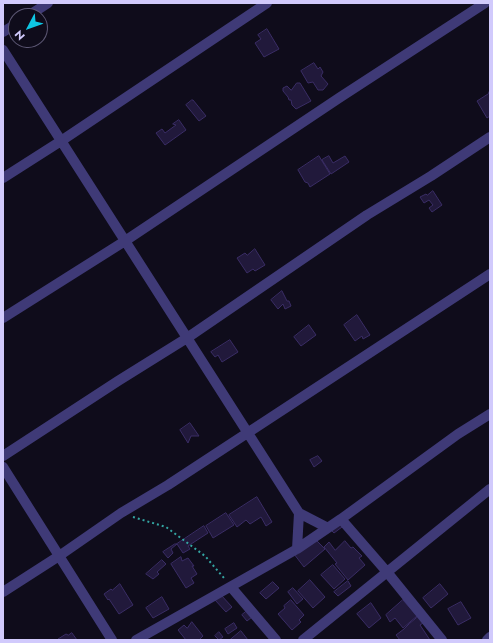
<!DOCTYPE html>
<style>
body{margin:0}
#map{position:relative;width:493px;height:643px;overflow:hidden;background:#0f0c1b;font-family:Jost,sans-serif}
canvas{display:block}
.frame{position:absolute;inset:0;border:4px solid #d1cafc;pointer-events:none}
.north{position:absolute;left:8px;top:8px;width:40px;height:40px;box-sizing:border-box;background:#0f0c1b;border:1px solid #5d5875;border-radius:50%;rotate:229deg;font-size:11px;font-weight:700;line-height:16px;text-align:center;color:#d1cafc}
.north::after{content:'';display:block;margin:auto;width:14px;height:18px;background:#0ec6e3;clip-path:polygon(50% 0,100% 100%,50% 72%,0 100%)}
</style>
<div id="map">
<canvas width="493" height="643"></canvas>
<div class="frame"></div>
<div class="north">N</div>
</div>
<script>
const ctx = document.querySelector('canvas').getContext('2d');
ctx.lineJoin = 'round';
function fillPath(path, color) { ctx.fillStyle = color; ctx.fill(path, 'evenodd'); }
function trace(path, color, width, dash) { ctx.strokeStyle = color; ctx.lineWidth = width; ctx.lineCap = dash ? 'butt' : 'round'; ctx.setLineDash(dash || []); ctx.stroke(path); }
const building = new Path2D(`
 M 267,29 L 279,49 L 264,57 L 255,43 L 261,39 L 258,35 Z
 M 314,63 L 318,69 L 320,67 L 323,72 L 321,76 L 328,84 L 323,90 L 318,90 L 313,82 L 308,83 L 301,71 Z
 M 297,83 L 300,83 L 311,101 L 296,109 L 292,105 L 291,100 L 289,100 L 288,97 L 283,91 L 283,88 L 287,86 L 291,90 Z
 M 490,90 L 490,116 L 487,118 L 477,101 L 488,94 Z
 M 192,100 L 193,100 L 206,116 L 199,121 L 186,105 Z
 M 179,120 L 186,130 L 165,145 L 156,133 L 162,129 L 165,133 L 176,125 L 173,124 Z
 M 319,156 L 330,174 L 310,187 L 308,183 L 305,182 L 298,170 Z
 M 329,156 L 333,163 L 345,156 L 349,162 L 331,174 L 322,160 Z
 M 433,191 L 442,205 L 432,212 L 429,208 L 433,205 L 429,200 L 424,203 L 420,197 L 426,194 L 427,195 Z
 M 255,249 L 265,265 L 255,271 L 253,269 L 247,273 L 237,258 L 245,253 L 247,255 Z
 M 282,291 L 287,301 L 289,301 L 291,306 L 285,309 L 283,304 L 278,309 L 271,300 Z
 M 357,315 L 370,335 L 363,339 L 362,336 L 355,341 L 344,325 Z
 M 309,325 L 316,335 L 301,346 L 294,337 Z
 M 230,340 L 238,352 L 222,362 L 218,355 L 215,357 L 211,352 Z
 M 190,423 L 199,436 L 191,436 L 188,443 L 180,430 Z
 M 318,456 L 322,461 L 314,467 L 310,460 Z
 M 257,497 L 272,522 L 266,526 L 261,517 L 250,524 L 246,520 L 237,527 L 229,515 Z
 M 226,513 L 234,525 L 213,538 L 206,526 Z
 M 338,522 L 342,527 L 334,533 L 330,529 Z
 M 204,526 L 208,533 L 188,546 L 190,549 L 183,553 L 177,544 Z
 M 314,538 L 325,549 L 304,567 L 294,554 Z
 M 345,541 L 351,548 L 353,547 L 362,556 L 359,558 L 365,565 L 348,580 L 335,564 L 337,563 L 324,547 L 329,542 L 335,550 Z
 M 175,544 L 177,544 L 171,549 L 173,553 L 168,558 L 163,552 Z
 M 181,557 L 182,561 L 188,558 L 194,566 L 192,566 L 197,574 L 191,578 L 194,583 L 186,588 L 171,564 Z
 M 162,560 L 166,564 L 157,572 L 159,574 L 153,579 L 146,574 Z
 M 333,565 L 345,579 L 334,589 L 321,575 Z
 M 310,580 L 325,597 L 313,608 L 298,591 Z
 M 348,581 L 351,586 L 338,596 L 334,592 Z
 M 273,582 L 279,588 L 266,599 L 260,593 Z
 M 120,584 L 133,605 L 119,614 L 109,599 L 108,600 L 104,594 L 111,589 L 112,590 Z
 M 440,584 L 448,594 L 431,608 L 423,598 Z
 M 293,588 L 303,599 L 297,604 L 288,592 Z
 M 221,595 L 232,607 L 226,612 L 215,600 Z
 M 162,597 L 169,609 L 153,618 L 146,608 Z
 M 291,600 L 304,615 L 299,620 L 301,622 L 292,630 L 278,614 L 285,608 L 284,606 Z
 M 403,600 L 417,616 L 403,628 L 395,618 L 390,622 L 386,615 Z
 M 461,602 L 471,618 L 458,625 L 448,609 Z
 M 371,603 L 381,618 L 369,628 L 357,614 Z
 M 247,611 L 252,617 L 247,621 L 242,615 Z
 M 418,617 L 423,623 L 420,625 L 430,640 L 400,640 L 396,635 L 404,629 L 409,624 Z
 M 192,622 L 203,636 L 199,640 L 186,640 L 178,630 L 184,625 L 187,628 Z
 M 234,623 L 237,628 L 228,634 L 225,629 Z
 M 241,631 L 248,640 L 230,640 Z
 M 219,632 L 223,637 L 219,640 L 215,636 Z
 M 72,633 L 77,640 L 59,640 L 58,639 L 66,634 L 68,635 Z`);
fillPath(building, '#21193b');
trace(building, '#3a2d65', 1);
trace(new Path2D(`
 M 133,517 L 166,527 L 205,556 L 224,578`), '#34a6a3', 2, [2, 3]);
trace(new Path2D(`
 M 28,16 L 48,3
 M 3,32 L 16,24
 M 3,50 L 299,513 L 328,528
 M 3,178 L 61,141 L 267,3
 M 3,318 L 125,241 L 339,98 L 485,3
 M 3,456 L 118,381 L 187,338 L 367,215 L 431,176 L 490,137
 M 3,467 L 112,640
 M 341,519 L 387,572 L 442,640
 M 297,549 L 299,513
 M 231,587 L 276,640
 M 3,592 L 59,556 L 121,513 L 168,485 L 490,274
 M 136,640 L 297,549 L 341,519 L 458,434 L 490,414
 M 303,640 L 490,489
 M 487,640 L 490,637`), '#3f3a77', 10);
</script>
